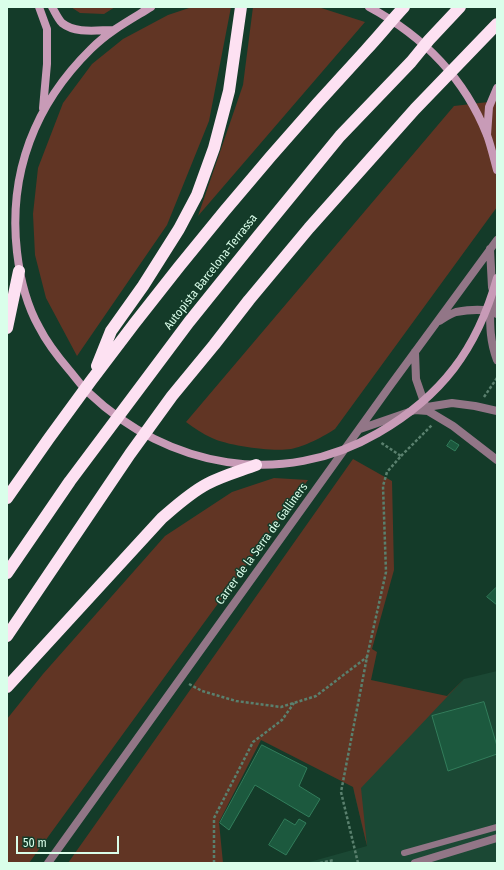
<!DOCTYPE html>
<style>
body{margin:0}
#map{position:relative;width:504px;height:870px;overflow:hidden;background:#143b29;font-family:"Fira Sans Condensed",sans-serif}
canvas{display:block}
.frame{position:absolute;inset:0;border:8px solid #dafeea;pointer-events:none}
.scale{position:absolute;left:16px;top:836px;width:103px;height:18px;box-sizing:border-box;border:2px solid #dafeea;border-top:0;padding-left:5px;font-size:12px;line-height:14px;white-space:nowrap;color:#dafeea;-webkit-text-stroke:3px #143b29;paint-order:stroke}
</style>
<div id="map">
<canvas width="504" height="870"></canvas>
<div class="frame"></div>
<div class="scale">50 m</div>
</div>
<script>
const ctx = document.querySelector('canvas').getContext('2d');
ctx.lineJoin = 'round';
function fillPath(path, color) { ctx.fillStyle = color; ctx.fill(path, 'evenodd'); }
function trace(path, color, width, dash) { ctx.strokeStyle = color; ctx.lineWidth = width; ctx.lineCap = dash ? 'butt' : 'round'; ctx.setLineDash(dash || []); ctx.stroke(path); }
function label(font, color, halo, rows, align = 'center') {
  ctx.font = font + ' "Fira Sans Condensed",sans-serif'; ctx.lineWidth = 3; ctx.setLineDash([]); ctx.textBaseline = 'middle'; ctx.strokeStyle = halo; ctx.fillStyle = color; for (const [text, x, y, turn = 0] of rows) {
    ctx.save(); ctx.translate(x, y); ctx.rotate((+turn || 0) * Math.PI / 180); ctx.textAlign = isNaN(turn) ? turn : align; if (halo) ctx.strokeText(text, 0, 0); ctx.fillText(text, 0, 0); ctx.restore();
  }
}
fillPath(new Path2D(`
 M 497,671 L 497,863 L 306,863 L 367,846 L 354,792 L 464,679 Z`), '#1b4834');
fillPath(new Path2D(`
 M 71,7 L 115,7 L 104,14 L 80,13 Z
 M 192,7 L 231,7 L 209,121 L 167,225 L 77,356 L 46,298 L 35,255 L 33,214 L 38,168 L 63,103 L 92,64 L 123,39 L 168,15 Z
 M 253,7 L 318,7 L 365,22 L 198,216 L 243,85 Z
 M 497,101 L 497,207 L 335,429 C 325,436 303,447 291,449 C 272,452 229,446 212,438 C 203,434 194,428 186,422 L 454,106 Z
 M 353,459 L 392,481 L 394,570 L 372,649 L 377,652 L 371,680 L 447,696 L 464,679 L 361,788 L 367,846 L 353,787 L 261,740 L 219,822 L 223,863 L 68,863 Z
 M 274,478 L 308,480 L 29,863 L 7,863 L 7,719 L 43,674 L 165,536 L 232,492 Z`), '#613524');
const building = new Path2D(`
 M 451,440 L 459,445 L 455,451 L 447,446 Z
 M 496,588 L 497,589 L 497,605 L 487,597 Z
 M 484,702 L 497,746 L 497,754 L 448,771 L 432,716 Z
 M 262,745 L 307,768 L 299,786 L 320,799 L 309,817 L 255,785 L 229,830 L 220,823 Z
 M 285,819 L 295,825 L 299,819 L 306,823 L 286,855 L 269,845 Z`);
fillPath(building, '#1c593e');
trace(building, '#327d5b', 1);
trace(new Path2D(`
 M 484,397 L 497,378
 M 401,456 L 432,425
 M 189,684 L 202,691 L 236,701 L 281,707 L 316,696 L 367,657
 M 214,863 L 214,818 L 253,742 L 282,720 L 294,703
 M 320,863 L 334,860
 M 358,863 L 341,792 L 367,657 L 386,572 L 383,486 L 387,472 L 401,456 L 380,442`), '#5a806e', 2.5, [3, 2]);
trace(new Path2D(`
 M 404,853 L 497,827`), '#927687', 6);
trace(new Path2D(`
 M 490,249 L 492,287 L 497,306
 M 490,307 C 490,326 490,342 497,360
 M 439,321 C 444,318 450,314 456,312 C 467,310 487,308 497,314
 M 415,352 L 416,379 L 425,405
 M 421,408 L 452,403 L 475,406 L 497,411
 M 360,429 L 415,410 L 428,411 L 453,426 L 497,460
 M 48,863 L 390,386 L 497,240
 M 415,863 L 497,838`), '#927687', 8);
trace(new Path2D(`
 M 39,7 L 47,29 L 47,64 L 43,108
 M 52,7 C 55,12 58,19 62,23 C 76,34 97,30 114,30
 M 151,7 C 130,20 109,31 91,49 C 35,104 8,173 17,252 C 20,278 26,304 39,327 C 47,343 58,357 70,371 C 76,378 82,387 89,393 C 168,468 282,489 378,433 C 442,396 477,349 497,278
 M 369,7 C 423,36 464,77 487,135 C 491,146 494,159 497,170
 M 487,135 L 489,107 L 497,88`), '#c89bb7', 8);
trace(new Path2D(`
 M 7,328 L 19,271
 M 97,366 L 111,331 L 143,286 L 179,229 L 197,195 L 214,148 L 229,91 L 241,7
 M 7,498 C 116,340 236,190 366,50 C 379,36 391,21 404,7
 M 7,573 L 70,481 L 189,322 L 259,235 L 340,136 L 411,62 L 429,40 L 460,7
 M 7,636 L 130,454 L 172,396 L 214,345 L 249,300 L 309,228 L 415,109 L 497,24
 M 7,687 L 162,518 C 176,506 190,493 207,484 C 222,476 240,471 256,465`), '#fde1f2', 12);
label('12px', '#dafeea', '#143b29', [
 ["Autopista Barcelona-Terrassa",211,272,-52],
 ["Carrer de la Serra de Galliners",262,544,-54]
]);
</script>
